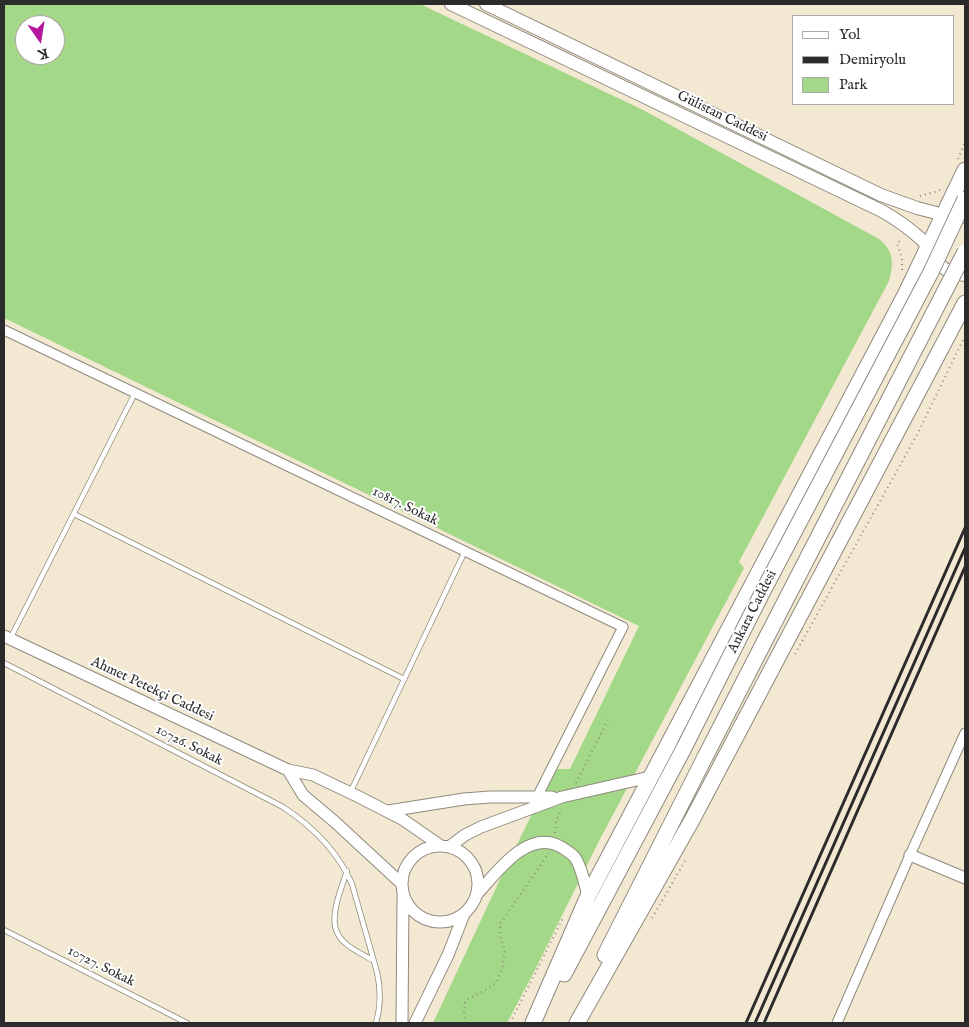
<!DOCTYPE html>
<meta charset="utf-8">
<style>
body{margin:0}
#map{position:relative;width:969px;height:1027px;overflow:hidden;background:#f3e8d1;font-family:"IM FELL English",serif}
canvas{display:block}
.frame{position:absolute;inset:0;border:5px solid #2b2b2b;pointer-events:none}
.legend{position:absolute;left:792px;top:15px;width:162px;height:90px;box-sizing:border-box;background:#fff;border:1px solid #aaa;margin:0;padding:6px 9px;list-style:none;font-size:15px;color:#2b2b2b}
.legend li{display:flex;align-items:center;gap:10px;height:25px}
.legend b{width:25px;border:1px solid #aaa}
.north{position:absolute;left:15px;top:15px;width:50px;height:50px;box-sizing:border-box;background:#fff;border:1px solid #aaa;border-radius:50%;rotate:167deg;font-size:14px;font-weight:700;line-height:20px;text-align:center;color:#2b2b2b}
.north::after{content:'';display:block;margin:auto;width:18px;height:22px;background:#b5179e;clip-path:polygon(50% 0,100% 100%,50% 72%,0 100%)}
</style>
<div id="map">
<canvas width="969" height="1027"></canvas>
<div class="frame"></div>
<ul class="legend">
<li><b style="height:6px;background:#fff"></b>Yol</li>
<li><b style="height:6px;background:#2b2b2b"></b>Demiryolu</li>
<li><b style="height:14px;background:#a3d889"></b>Park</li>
</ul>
<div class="north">K</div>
</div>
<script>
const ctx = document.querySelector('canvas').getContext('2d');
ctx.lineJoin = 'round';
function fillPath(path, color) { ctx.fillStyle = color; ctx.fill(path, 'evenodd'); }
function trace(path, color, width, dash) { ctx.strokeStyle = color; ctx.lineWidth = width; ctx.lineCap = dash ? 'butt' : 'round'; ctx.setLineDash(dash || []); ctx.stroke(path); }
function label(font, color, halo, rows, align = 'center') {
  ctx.font = font + ' "IM FELL English",serif'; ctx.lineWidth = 4; ctx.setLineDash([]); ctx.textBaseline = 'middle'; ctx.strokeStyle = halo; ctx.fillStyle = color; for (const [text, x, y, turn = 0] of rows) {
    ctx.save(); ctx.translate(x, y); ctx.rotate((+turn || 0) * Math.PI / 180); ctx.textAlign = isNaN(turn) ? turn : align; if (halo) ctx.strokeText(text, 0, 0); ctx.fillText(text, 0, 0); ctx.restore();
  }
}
fillPath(new Path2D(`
 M 4,4 L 420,4 L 643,110 L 879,239 C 894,251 894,263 889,281 L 739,562 L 744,568 L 599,841 L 536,968 L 507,1023 L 433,1023 L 502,875 L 551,775 L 557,769 L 570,769 L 639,626 L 4,318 ZM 25,25 L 55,25 L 55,55 L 25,55 Z`), '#a3d889');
const service = new Path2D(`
 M 74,514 L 404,679
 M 10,639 L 135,393
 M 4,663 L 283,807 C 312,826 338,852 352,884 L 377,972 C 381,990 381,1006 376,1023
 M 351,791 L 465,551
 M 347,871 C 342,886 329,917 337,932 C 338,935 341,939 344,942 C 352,950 364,955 374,961
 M 4,930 L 187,1023`);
const minor = new Path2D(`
 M 4,330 L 623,627 L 537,797
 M 837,1023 L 910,855 L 965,733`);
const tertiary = new Path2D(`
 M 4,636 L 288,770 L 313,775 L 359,797 L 402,819 L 441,846
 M 288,770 L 303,795 L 335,822 L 402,884
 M 388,811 L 464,799 L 490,797 L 552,797
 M402 884a38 38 0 1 1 76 0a38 38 0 1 1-76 0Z
 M 449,847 L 465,835 L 481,827 L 562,797 L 650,777
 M 910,855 L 965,878
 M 478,893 C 497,872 528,828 561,847 C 566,850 573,854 576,859 C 582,869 585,885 588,896
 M 402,1023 L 403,897
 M 415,1023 L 448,955 L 464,914`);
const secondary = new Path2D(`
 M 451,4 L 882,211 C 896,219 909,228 921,239 C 938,257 935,272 965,275
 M 486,4 L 881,195 L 917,208 L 944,215 L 965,217`);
const trunk = new Path2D(`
 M 605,955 L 705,757
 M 564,974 L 684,748
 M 533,1023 L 588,896 L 905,295 L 965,170
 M 577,1023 L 692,820 L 965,303`);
trace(service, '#8f8a7e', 6);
trace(minor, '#8f8a7e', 11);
trace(tertiary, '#8f8a7e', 13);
trace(secondary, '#8f8a7e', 14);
trace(trunk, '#8f8a7e', 17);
trace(new Path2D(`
 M 958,159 L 965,142
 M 920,196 L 938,191 L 941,189
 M 902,270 L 902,258 L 897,243 L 903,239
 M 795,654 L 918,433 L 965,336
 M 576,783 L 608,720
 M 555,833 L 556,821 L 562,809
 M 652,918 L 685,861
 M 465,1023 L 464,1011 L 465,1002 L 469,998 L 482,992 L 496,983 L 502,970 L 505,951 L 500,935 L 500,924 L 549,853
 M 510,1023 L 563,918`), '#8f8a7e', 2, [1, 4]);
trace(service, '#fff', 4.5);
trace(minor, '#fff', 9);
trace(tertiary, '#fff', 11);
trace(secondary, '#fff', 12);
trace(trunk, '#fff', 15);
trace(new Path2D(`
 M 746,1023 L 965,528
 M 755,1023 L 965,548
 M 764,1023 L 965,567`), '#2b2b2b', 3);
const trunkBridge = new Path2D(`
 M 684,748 L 762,593 L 931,272 L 965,199
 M 705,757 L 965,252`);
trace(trunkBridge, '#8f8a7e', 17, []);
trace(trunkBridge, '#fff', 15);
label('14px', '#2b2b2b', '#fff', [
 ["Gülistan Caddesi",722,117,26],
 ["10817. Sokak",405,507,26],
 ["Ankara Caddesi",753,612,-63],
 ["Ahmet Petekçi Caddesi",152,690,25],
 ["10726. Sokak",189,746,27],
 ["10727. Sokak",101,967,27]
]);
</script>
